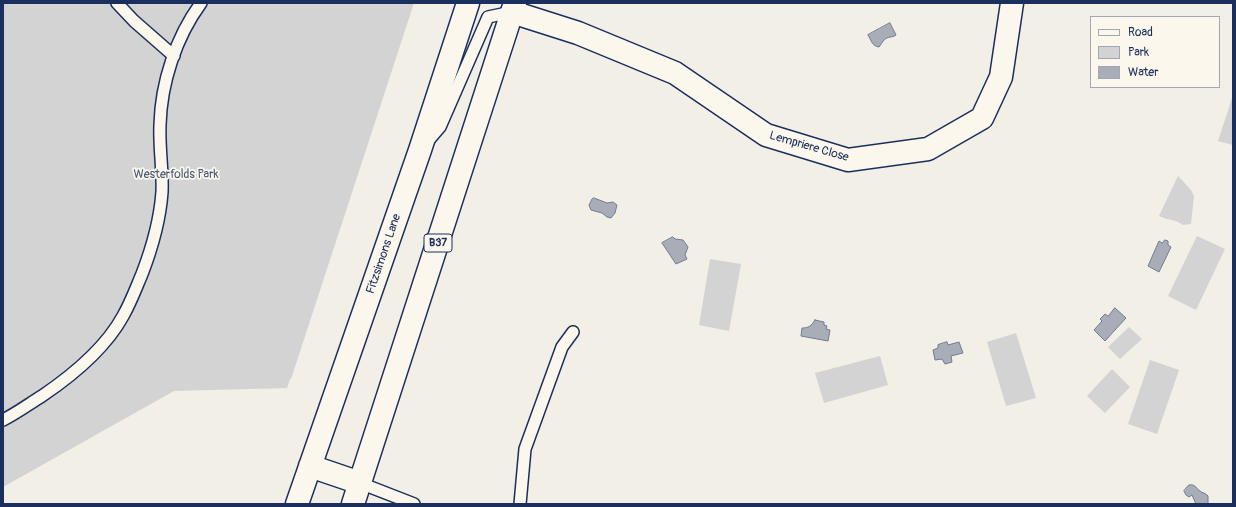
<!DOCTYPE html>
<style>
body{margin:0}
#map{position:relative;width:1236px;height:507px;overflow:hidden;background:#f2efe6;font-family:Pangolin,sans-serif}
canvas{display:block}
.frame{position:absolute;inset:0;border:4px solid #1b2f5e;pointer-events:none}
.legend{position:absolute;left:1090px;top:16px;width:130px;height:72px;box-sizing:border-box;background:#fbf7ec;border:1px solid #a1a7b3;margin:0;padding:5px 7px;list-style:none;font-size:12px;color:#1b2f5e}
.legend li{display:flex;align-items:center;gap:8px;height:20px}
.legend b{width:20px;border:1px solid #a1a7b3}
</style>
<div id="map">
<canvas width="1236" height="507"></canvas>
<div class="frame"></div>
<ul class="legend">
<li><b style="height:5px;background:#fbf7ec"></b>Road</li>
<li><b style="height:11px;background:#d2d3d2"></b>Park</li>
<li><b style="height:11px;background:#a9adb7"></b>Water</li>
</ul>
</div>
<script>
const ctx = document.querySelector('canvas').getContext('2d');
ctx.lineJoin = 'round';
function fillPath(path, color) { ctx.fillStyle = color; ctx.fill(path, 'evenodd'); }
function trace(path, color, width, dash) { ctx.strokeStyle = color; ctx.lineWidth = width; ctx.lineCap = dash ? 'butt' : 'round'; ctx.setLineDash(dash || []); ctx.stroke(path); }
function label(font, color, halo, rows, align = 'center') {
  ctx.font = font + ' Pangolin,sans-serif'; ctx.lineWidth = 3.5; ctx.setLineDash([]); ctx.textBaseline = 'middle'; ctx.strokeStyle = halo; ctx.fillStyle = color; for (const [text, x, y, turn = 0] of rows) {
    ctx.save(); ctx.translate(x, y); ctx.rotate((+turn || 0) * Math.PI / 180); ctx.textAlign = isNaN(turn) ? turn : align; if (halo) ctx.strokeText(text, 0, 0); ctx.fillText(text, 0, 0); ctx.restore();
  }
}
fillPath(new Path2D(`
 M 3,3 L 414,3 L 291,379 L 290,379 L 287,388 L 174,391 L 3,487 Z
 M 1233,95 L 1233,145 L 1218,141 Z
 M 1178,176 L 1191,190 L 1194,196 L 1191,224 L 1183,225 C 1173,218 1169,221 1159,216 Z
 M 1197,236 L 1225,249 L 1196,310 L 1168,296 Z
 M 710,259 L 741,264 L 729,331 L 699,325 Z
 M 1129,327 L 1142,339 L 1120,359 L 1108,347 Z
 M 1016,333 L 1036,398 L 1006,406 L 987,342 Z
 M 880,356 L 888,385 L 824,403 L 815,373 Z
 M 1150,360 L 1179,370 L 1157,434 L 1128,424 Z
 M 1112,369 L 1130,387 L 1105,413 L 1087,396 Z`), '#d2d3d2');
const water = new Path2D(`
 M 890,23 L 896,35 C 892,38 888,36 884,40 C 882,42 881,45 879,47 C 872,46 871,40 868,35 Z
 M 594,198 L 607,203 L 613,202 L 617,205 L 615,213 L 611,218 L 607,217 L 602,213 L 591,210 L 589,205 L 592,199 Z
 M 673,237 L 675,239 L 683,240 L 688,247 L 685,255 L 687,259 L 676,264 L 662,243 Z
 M 1165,240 L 1168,241 L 1168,245 L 1171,247 L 1159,272 L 1148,266 L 1159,241 L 1162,243 Z
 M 1115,308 L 1126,318 L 1105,341 L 1094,330 L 1102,321 L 1100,319 L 1105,314 L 1108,316 Z
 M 815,320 L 824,322 L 824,325 L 827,326 L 826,329 L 830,330 L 828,341 L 801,336 L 802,328 C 809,328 811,326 815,320 Z
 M 947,342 L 948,345 L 959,342 L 963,353 L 951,356 L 952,362 L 945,364 L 942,359 L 935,360 L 933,350 L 938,348 L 938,345 Z
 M 1189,485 C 1195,484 1195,487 1200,491 C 1202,493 1206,493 1208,496 L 1208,504 L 1196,504 L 1192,495 L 1189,497 L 1186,495 L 1184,491 Z`);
fillPath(water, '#a9adb7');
trace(water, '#707b93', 1);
const lane = new Path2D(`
 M 117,3 L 134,21 L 174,56
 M 428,141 L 440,127 L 488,17 L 512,12
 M 3,420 C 17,413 29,404 42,396 C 73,375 105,349 123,316 C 131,302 136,288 142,274 C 152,248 160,220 162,192 C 163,170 159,148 160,125 C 161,83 176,37 201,3
 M 360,483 L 414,504
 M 520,504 L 525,449 L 562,347 L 573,332`);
const street = new Path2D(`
 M 512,12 L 578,33 L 675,73 L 766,135 L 848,160 L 928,149 L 982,118 L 1001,77 L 1012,3`);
const primary = new Path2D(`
 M 310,466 L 360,483
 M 297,504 L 420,150 L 468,3
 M 353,504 L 515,3`);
trace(lane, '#1b2f5e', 14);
trace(street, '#1b2f5e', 25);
trace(primary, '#1b2f5e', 25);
trace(lane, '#fbf7ec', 11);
trace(street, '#fbf7ec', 22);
trace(primary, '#fbf7ec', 22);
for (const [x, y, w] of [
 [438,243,28]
]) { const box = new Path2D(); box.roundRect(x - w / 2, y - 9, w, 18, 3); ctx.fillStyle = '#fbf7ec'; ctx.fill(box); trace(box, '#1b2f5e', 1); }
label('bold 11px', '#1b2f5e', null, [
 ["B37",438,243]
]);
label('12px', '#1b2f5e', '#fbf7ec', [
 ["Lempriere Close",809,147,16],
 ["Fitzsimons Lane",384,254,-71]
]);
label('12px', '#49587b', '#fbf7ec', [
 ["Westerfolds Park",176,175]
]);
</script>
